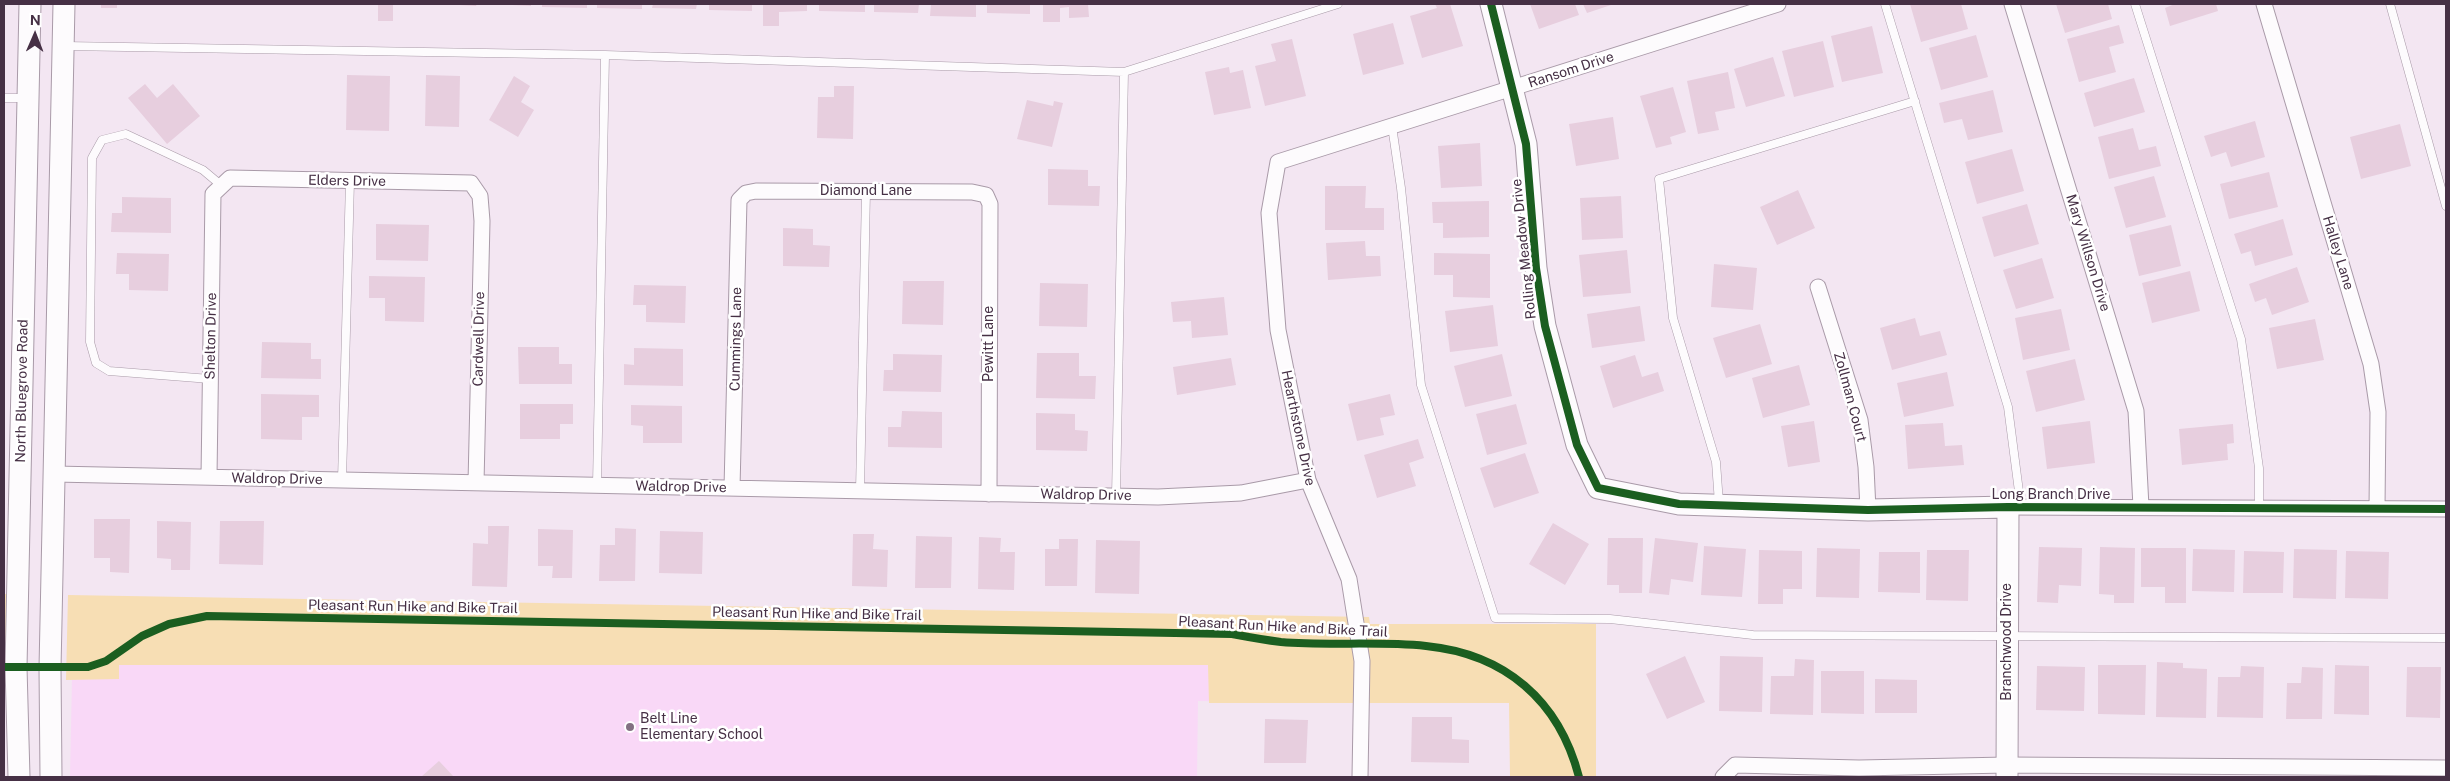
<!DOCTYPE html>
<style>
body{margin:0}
#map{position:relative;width:2450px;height:781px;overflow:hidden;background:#f3e6f2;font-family:"Public Sans",sans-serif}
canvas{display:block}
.frame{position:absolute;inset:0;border:5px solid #463045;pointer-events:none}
.north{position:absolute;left:10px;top:10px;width:50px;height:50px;-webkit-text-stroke:4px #fff;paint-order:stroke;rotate:1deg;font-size:14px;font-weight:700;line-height:20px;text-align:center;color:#463045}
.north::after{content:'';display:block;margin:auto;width:18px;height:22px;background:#463045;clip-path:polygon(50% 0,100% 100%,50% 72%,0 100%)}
</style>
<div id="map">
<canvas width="2450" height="781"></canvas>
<div class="frame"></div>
<div class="north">N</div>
</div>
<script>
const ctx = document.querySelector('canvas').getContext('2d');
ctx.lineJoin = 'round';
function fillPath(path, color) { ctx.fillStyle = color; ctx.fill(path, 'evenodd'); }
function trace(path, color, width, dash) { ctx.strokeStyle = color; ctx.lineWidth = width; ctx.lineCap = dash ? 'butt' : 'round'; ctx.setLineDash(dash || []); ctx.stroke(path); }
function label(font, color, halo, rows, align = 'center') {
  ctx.font = font + ' "Public Sans",sans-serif'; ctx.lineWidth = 5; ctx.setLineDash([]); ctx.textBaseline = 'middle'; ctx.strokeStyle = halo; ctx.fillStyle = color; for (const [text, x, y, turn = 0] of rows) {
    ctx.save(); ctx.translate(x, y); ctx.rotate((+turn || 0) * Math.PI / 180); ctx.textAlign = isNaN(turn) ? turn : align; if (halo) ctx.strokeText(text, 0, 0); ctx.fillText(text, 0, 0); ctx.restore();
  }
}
fillPath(new Path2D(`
 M 73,627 L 1329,649 L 1325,703 L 1198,701 L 1197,777 L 70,777 Z`), '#f9d8f7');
fillPath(new Path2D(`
 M 4,594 L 8,594 L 4,687 Z
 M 68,595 L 1369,617 L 1370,624 L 1596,624 L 1596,777 L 1510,777 L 1509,703 L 1209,703 L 1208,665 L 119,665 L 119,679 L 66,680 Z`), '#f7deb4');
fillPath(new Path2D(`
 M 101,4 L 117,4 L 117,8 L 101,8 Z
 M 378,4 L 393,4 L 393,21 L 378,21 Z
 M 459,4 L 477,4 L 476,6 L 459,5 Z
 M 512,4 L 531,4 L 531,6 L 512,5 Z
 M 542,4 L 587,4 L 587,8 L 542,7 Z
 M 597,4 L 642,4 L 642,9 L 597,8 Z
 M 653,4 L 697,4 L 696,9 L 652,8 Z
 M 709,4 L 752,4 L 752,11 L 709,10 Z
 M 763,4 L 807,4 L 807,11 L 779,12 L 779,26 L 763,26 Z
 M 819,4 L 865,4 L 865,12 L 819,11 Z
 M 874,4 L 919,4 L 918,13 L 874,12 Z
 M 931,4 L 976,4 L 976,17 L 930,16 Z
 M 987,4 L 1030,4 L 1030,14 L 987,13 Z
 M 1043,4 L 1088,4 L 1089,17 L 1069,18 L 1069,7 L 1060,8 L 1060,22 L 1043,22 Z
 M 1435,4 L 1450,4 L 1463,46 L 1422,58 L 1410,16 L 1437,8 Z
 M 1530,4 L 1575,4 L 1579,15 L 1539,29 Z
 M 1583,4 L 1614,4 L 1587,13 Z
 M 1910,4 L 1961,4 L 1968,29 L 1921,42 Z
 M 2056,4 L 2108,4 L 2112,19 L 2065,33 Z
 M 2175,4 L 2216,4 L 2218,11 L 2170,26 L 2165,8 Z
 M 1393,23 L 1404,64 L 1363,75 L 1353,34 Z
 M 2119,25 L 2124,43 L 2109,47 L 2116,72 L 2079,82 L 2067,39 Z
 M 1872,26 L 1883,73 L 1842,82 L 1831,36 Z
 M 1976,35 L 1988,77 L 1941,90 L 1929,48 Z
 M 1292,39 L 1306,96 L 1265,106 L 1255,66 L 1276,61 L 1271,44 Z
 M 1823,41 L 1834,87 L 1794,97 L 1782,51 Z
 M 1773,57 L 1785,96 L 1746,107 L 1734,69 Z
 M 1229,67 L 1230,73 L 1243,70 L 1251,108 L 1214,115 L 1205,72 Z
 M 1728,72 L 1735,108 L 1715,112 L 1719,130 L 1698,134 L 1687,81 Z
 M 347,75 L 390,76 L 389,131 L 346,130 Z
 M 426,75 L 460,76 L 459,127 L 425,126 Z
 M 514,76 L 530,86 L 521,102 L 534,110 L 518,137 L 489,120 Z
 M 2134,78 L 2145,112 L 2094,127 L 2084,93 Z
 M 145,84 L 157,98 L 173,84 L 200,116 L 167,144 L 128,98 Z
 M 834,86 L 854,86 L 853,139 L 817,138 L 818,97 L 834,97 Z
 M 1673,87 L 1686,132 L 1670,137 L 1672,144 L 1656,148 L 1640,96 Z
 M 1993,90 L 2003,132 L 1968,140 L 1962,119 L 1944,123 L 1939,103 Z
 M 1027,100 L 1053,106 L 1054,101 L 1063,103 L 1052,147 L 1017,139 Z
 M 1613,117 L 1619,159 L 1576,166 L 1569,124 Z
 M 2255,121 L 2265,157 L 2231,167 L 2226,152 L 2211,157 L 2204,136 Z
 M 2400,124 L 2411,166 L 2361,179 L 2350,137 Z
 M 2133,128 L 2139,150 L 2156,146 L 2161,166 L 2109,179 L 2098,137 Z
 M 1480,143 L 1482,186 L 1441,188 L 1438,146 Z
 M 2012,149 L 2024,191 L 1977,204 L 1965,162 Z
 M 1048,169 L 1088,170 L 1088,186 L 1100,186 L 1099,206 L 1048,205 Z
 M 2269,172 L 2278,207 L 2229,219 L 2220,184 Z
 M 2154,176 L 2166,217 L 2126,228 L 2114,187 Z
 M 1325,186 L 1366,186 L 1365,208 L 1384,208 L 1384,230 L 1325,230 Z
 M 1798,190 L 1815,228 L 1777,245 L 1760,207 Z
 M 1621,196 L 1623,238 L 1582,240 L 1580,198 Z
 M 122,197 L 171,198 L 171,233 L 111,232 L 112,213 L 122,213 Z
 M 1489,201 L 1489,237 L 1443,238 L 1443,223 L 1433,223 L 1432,202 Z
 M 2027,204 L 2039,244 L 1994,257 L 1982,217 Z
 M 2283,219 L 2293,255 L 2255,266 L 2251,251 L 2241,254 L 2234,234 Z
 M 376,224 L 429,225 L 428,261 L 376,260 Z
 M 2171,225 L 2181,266 L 2139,276 L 2129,235 Z
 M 783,228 L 813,229 L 813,245 L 830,246 L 829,267 L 783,266 Z
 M 1365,241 L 1366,256 L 1380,256 L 1381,276 L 1328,280 L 1326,243 Z
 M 1627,250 L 1631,293 L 1583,297 L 1579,255 Z
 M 117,253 L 169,254 L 168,291 L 129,290 L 129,274 L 116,274 Z
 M 1434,253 L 1490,254 L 1490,298 L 1453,297 L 1453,275 L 1434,275 Z
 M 2042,258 L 2054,298 L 2016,309 L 2003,270 Z
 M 1714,264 L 1757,268 L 1753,310 L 1711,307 Z
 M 2297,267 L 2309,302 L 2272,315 L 2266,298 L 2255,302 L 2249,284 Z
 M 2190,271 L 2200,311 L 2152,323 L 2142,283 Z
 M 369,276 L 425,277 L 424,322 L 385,321 L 385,298 L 369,298 Z
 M 903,281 L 944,281 L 943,325 L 902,324 Z
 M 1040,283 L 1088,284 L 1087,327 L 1039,326 Z
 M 634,285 L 686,286 L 685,323 L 646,322 L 646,305 L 633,305 Z
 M 1224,297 L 1228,335 L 1192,338 L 1191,321 L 1173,322 L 1171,302 Z
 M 1493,305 L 1498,346 L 1450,352 L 1445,311 Z
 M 1640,306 L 1645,341 L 1592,348 L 1587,314 Z
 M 2061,309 L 2070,350 L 2023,360 L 2015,318 Z
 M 1915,318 L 1920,336 L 1940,331 L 1947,355 L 1892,370 L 1880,328 Z
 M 2315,319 L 2324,360 L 2277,369 L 2269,328 Z
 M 1760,324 L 1772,364 L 1726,378 L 1713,338 Z
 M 262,342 L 311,343 L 311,359 L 321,359 L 321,379 L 261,378 Z
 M 518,347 L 559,347 L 559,364 L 572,364 L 572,384 L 519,384 Z
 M 634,348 L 683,349 L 683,386 L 624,385 L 624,364 L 634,365 Z
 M 1037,353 L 1079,353 L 1079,376 L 1096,376 L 1095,399 L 1036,398 Z
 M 893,354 L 942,355 L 941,392 L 883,391 L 884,370 L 893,370 Z
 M 1502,354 L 1512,396 L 1465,407 L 1454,366 Z
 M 1635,355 L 1642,377 L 1658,372 L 1664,391 L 1613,408 L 1600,366 Z
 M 1231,358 L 1236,385 L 1177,395 L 1173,367 Z
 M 2075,359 L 2085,400 L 2036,412 L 2026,371 Z
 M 1799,365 L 1810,405 L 1763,418 L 1752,378 Z
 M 1947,372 L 1954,406 L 1904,417 L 1897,383 Z
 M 261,394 L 319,395 L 319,417 L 302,417 L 302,440 L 261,439 Z
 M 1390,394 L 1395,415 L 1380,418 L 1384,435 L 1357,441 L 1348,404 Z
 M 520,404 L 573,404 L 573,424 L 560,424 L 560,439 L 520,439 Z
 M 1516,404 L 1527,444 L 1487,455 L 1476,414 Z
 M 631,405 L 682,406 L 682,443 L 643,443 L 643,426 L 631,425 Z
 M 902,411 L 942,412 L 942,448 L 888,447 L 888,427 L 901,427 Z
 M 1036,413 L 1075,414 L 1075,430 L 1088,431 L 1087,451 L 1036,450 Z
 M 1814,421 L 1820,462 L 1788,467 L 1781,426 Z
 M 2090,421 L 2095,463 L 2047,469 L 2042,427 Z
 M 1943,423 L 1945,446 L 1962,445 L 1964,465 L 1908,469 L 1905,425 Z
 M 2233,424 L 2234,443 L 2227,444 L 2228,460 L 2182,465 L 2179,429 Z
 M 1418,439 L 1424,458 L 1409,463 L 1416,486 L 1377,498 L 1364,455 Z
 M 1525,453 L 1539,493 L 1494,508 L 1480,468 Z
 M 94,519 L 130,519 L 129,573 L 110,572 L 110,558 L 94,558 Z
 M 157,521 L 191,522 L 190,570 L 171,570 L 171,559 L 157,558 Z
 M 220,521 L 264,521 L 263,565 L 219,564 Z
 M 1553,523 L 1589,544 L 1565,585 L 1529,564 Z
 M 488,526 L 509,526 L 507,587 L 472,586 L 473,543 L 488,544 Z
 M 615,528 L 636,529 L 635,581 L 599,581 L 600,545 L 615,545 Z
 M 538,529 L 573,530 L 572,578 L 552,578 L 553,566 L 538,566 Z
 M 660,531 L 703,532 L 702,574 L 659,573 Z
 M 853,534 L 874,534 L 873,549 L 888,550 L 887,587 L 852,586 Z
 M 916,536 L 952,537 L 951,588 L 915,588 Z
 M 979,537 L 1001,538 L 1000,552 L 1015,552 L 1014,590 L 978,589 Z
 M 1608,538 L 1643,538 L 1642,593 L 1619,593 L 1619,585 L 1607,585 Z
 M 1655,538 L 1698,543 L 1693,582 L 1671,579 L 1669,595 L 1649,593 Z
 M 1059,539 L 1078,539 L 1077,586 L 1045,586 L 1045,549 L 1059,549 Z
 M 1096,540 L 1140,541 L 1139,594 L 1095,593 Z
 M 1704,546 L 1746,549 L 1742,597 L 1701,595 Z
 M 2039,547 L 2082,548 L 2081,586 L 2059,585 L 2058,603 L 2037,602 Z
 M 2100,547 L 2135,548 L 2134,603 L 2114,603 L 2114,595 L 2099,594 Z
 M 1817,548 L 1860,549 L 1859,598 L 1816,597 Z
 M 2141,548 L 2186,548 L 2186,603 L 2165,603 L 2165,587 L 2141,587 Z
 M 2193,549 L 2235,550 L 2234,592 L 2192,591 Z
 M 2294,549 L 2337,550 L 2336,599 L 2293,598 Z
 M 1759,550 L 1802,551 L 1802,589 L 1783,589 L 1783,604 L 1758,604 Z
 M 1927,550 L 1969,550 L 1968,601 L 1926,600 Z
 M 2244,551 L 2284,552 L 2283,593 L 2243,593 Z
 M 2346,551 L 2389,552 L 2388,599 L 2345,598 Z
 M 1879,552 L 1920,552 L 1920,593 L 1878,592 Z
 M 1685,656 L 1705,702 L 1667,719 L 1646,674 Z
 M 1720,656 L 1763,657 L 1762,712 L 1719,711 Z
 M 1795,659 L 1814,660 L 1813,715 L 1770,714 L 1771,676 L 1794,676 Z
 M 2157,662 L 2183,663 L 2183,668 L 2207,669 L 2206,718 L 2156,717 Z
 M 2098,665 L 2146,665 L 2145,715 L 2098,714 Z
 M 2335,665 L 2369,666 L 2369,715 L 2334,714 Z
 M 2037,666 L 2085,667 L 2084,711 L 2036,710 Z
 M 2241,666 L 2264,667 L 2263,718 L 2217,717 L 2218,677 L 2240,677 Z
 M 2302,667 L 2323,668 L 2322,719 L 2286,719 L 2287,683 L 2301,683 Z
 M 2407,667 L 2441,667 L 2440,718 L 2406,717 Z
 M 1821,671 L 1864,671 L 1864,714 L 1821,713 Z
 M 1875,679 L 1917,680 L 1917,713 L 1875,713 Z
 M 1412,717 L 1452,717 L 1452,739 L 1469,740 L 1469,763 L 1411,762 Z
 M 1265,719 L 1308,720 L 1306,763 L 1264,763 Z
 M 439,761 L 454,777 L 421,777 Z`), '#e7cede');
const lane = new Path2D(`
 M 1885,4 L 2008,407 L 2021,507
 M 2135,4 L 2241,339 L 2259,468 L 2259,508
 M 2390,4 L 2446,206
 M 65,46 L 605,55 L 597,485
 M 605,55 L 1124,72
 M 4,98 L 27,98
 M 1392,126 L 1401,188 L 1421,385 L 1495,618 L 1610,619 L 1753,635 L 2446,638
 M 210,379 L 109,371 L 96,363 L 90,342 L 92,158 L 102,140 L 126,134 L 203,170 L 222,186
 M 342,480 L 350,181
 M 860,491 L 866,191
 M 1116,496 L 1124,72 L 1338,4
 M 1719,503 L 1716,462 L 1673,318 L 1659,179 L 1915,101`);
const street = new Path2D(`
 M 2012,4 L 2136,411 L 2141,507
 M 2264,4 L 2371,364 L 2378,412 L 2377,508
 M 1818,287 L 1860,420 L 1866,467 L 1868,510
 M 54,474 L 1158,497 L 1241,493 L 1308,480
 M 209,477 L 213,194 L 230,178 L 471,183 L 480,196 L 482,221 L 476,483
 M 732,488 L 739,200 L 746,193 L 756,191 L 972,192 L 986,195 L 990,204 L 989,494
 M 2008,507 L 2446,509
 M 1360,777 L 1362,661 L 1349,579 L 1308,480 L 1278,330 L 1269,213 L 1278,162 L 1778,4
 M 1723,777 L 1735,765 L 1859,768 L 2007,765 L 2446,768`);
const secondary = new Path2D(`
 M 1491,4 L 1526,144 L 1536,268 L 1545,326 L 1577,445 L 1598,488 L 1679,504 L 1868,510 L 2008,507 L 2007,777
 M 19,777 L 16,667 L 30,4
 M 51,777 L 50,668 L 64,4`);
trace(lane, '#a99aa8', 9);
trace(street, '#a99aa8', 17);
trace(secondary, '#a99aa8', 23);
trace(lane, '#fdfbfd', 8);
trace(street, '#fdfbfd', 15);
trace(secondary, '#fdfbfd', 21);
trace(new Path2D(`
 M 1491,4 L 1526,144 L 1536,268 L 1545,326 L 1577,445 L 1598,488 L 1679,504 L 1868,510 L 2008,507 L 2446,509
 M 4,667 L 88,667 L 106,661 L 142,636 L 169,624 L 207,616 L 1232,634 C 1248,637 1265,640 1281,642 C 1329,646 1378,641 1426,646 C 1505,654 1559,700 1579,777`), '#1b5e20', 8);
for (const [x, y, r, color] of [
 [630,727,5,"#837082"]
]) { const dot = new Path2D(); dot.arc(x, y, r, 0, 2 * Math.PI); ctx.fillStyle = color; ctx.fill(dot); trace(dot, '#fff', 2); }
label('14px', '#463045', '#fff', [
 ["Ransom Drive",1571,70,-18],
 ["Elders Drive",347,181,1],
 ["Diamond Lane",866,191],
 ["Rolling Meadow Drive",1524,249,-96],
 ["Mary Willson Drive",2088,253,73],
 ["Halley Lane",2338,253,73],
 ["Shelton Drive",211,336,-89],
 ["Cardwell Drive",479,339,-89],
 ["Cummings Lane",736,339,-89],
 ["Pewitt Lane",989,344,-90],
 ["North Bluegrove Road",22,391,-89],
 ["Zollman Court",1850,397,75],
 ["Hearthstone Drive",1298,428,78],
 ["Waldrop Drive",277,479,1],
 ["Waldrop Drive",681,487,1],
 ["Waldrop Drive",1086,495,1],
 ["Long Branch Drive",2051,495],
 ["Pleasant Run Hike and Bike Trail",413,607,1],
 ["Pleasant Run Hike and Bike Trail",817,614,1],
 ["Pleasant Run Hike and Bike Trail",1283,627,3],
 ["Branchwood Drive",2007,642,-90]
]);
label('14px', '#463045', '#fff', [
 ["Belt Line",640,719],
 ["Elementary School",640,735]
], 'left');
</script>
